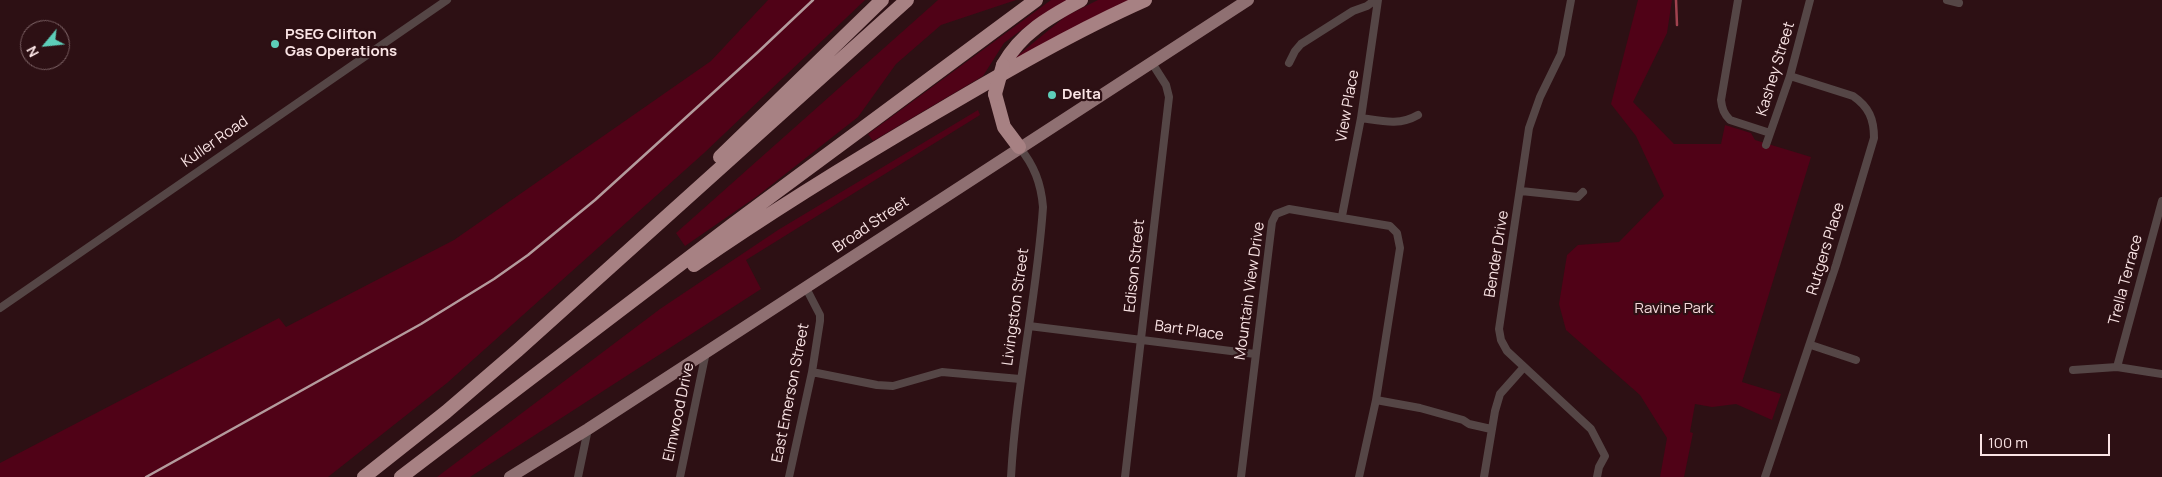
<!DOCTYPE html>
<style>
body{margin:0}
#map{position:relative;width:2162px;height:477px;overflow:hidden;background:#2d1014;font-family:Manrope,sans-serif}
canvas{display:block}
.north{position:absolute;left:20px;top:20px;width:50px;height:50px;box-sizing:border-box;background:#2d1014;border:1px solid #7f6568;border-radius:50%;rotate:242deg;font-size:14px;font-weight:700;line-height:20px;text-align:center;color:#fae4e5}
.north::after{content:'';display:block;margin:auto;width:18px;height:22px;background:#5dceb9;clip-path:polygon(50% 0,100% 100%,50% 72%,0 100%)}
.scale{position:absolute;left:1980px;top:434px;width:130px;height:22px;box-sizing:border-box;border:2px solid #fae4e5;border-top:0;padding-left:6px;font-size:15px;line-height:18px;white-space:nowrap;color:#fae4e5;-webkit-text-stroke:4px #2d1014;paint-order:stroke}
</style>
<div id="map">
<canvas width="2162" height="477"></canvas>
<div class="north">N</div>
<div class="scale">100 m</div>
</div>
<script>
const ctx = document.querySelector('canvas').getContext('2d');
ctx.lineJoin = 'round';
function fillPath(path, color) { ctx.fillStyle = color; ctx.fill(path, 'evenodd'); }
function trace(path, color, width, dash) { ctx.strokeStyle = color; ctx.lineWidth = width; ctx.lineCap = dash ? 'butt' : 'round'; ctx.setLineDash(dash || []); ctx.stroke(path); }
function label(font, color, halo, rows, align = 'center') {
  ctx.font = font + ' Manrope,sans-serif'; ctx.lineWidth = 4.5; ctx.setLineDash([]); ctx.textBaseline = 'middle'; ctx.strokeStyle = halo; ctx.fillStyle = color; for (const [text, x, y, turn = 0] of rows) {
    ctx.save(); ctx.translate(x, y); ctx.rotate((+turn || 0) * Math.PI / 180); ctx.textAlign = isNaN(turn) ? turn : align; if (halo) ctx.strokeText(text, 0, 0); ctx.fillText(text, 0, 0); ctx.restore();
  }
}
fillPath(new Path2D(`
 M 768,0 L 865,0 L 704,153 L 447,383 L 328,477 L 0,477 L 0,463 L 279,318 L 286,327 L 454,240 L 711,61 Z
 M 938,0 L 1016,0 L 941,25 L 896,64 L 858,117 L 756,197 L 685,246 L 676,233 Z
 M 1051,0 L 1071,0 L 1032,22 L 1004,43 L 983,76 L 873,141 L 868,134 Z
 M 1098,0 L 1130,0 L 1011,61 L 1066,16 Z
 M 1638,0 L 1672,0 L 1667,33 L 1633,102 L 1674,144 L 1721,144 L 1725,125 L 1751,133 L 1755,140 L 1811,157 L 1742,382 L 1781,394 L 1772,420 L 1736,404 L 1712,407 L 1695,404 L 1690,432 L 1693,433 L 1684,477 L 1660,477 L 1667,438 L 1640,395 L 1566,330 L 1559,304 L 1567,255 L 1578,245 L 1619,242 L 1664,196 L 1636,136 L 1611,104 Z
 M 978,110 L 980,115 L 746,260 L 761,289 L 470,477 L 437,477 L 660,309 L 778,230 Z`), '#500217');
trace(new Path2D(`
 M 1676,0 L 1677,25`), '#a1424f', 2.5);
trace(new Path2D(`
 M 1571,0 L 1561,54 L 1540,97 L 1529,128 L 1499,329 L 1501,340 L 1507,351 L 1591,429 L 1605,456 L 1599,467 L 1597,477
 M 1738,0 L 1721,100 C 1722,109 1724,114 1730,120 L 1770,133
 M 1947,0 L 1959,3
 M 1289,63 L 1295,51 L 1301,44 L 1353,11 L 1367,6 L 1375,0
 M 1361,118 C 1382,121 1399,126 1418,115
 M 1766,145 L 1790,76 L 1810,0
 M 1521,191 L 1578,197 L 1583,192
 M 1342,216 L 1361,118 L 1378,0
 M 0,308 L 447,0
 M 1029,326 L 1255,354
 M 1811,345 L 1856,360
 M 2117,367 L 2162,201
 M 2073,370 L 2117,367 L 2162,374
 M 812,372 L 877,385 L 893,386 L 942,372 L 1020,379
 M 1376,400 L 1420,408 L 1463,420 L 1469,424 L 1491,429
 M 578,477 L 588,429
 M 680,477 L 706,352
 M 789,477 L 812,372 L 820,321 L 820,315 L 806,288
 M 1011,477 C 1016,386 1037,297 1043,207 C 1041,183 1034,165 1019,147
 M 1125,477 L 1169,97 L 1166,85 L 1152,63
 M 1241,477 L 1272,222 L 1276,214 L 1289,209 L 1390,226 L 1397,233 L 1400,248 L 1376,400 L 1359,477
 M 1484,477 L 1495,411 L 1500,394 L 1524,367
 M 1765,477 L 1836,265 L 1874,138 C 1874,119 1869,107 1853,96 L 1790,76`), '#554646', 8);
trace(new Path2D(`
 M 510,477 L 588,429 L 1248,0`), '#8f7072', 12);
trace(new Path2D(`
 M 1003,65 C 1021,33 1049,17 1081,0
 M 995,94 L 1004,127 L 1019,147
 M 720,157 L 882,0
 M 694,265 C 772,211 853,161 935,113 C 1003,73 1073,32 1145,0
 M 364,477 L 446,412 L 518,350 L 907,0
 M 401,477 L 732,225 L 1036,0`), '#a78183', 14);
trace(new Path2D(`
 M 146,477 L 421,324 L 494,279 L 528,255 L 595,200 L 758,52 L 813,0`), '#b49b9d', 2.5);
trace(new Path2D(`
 M 995,94 L 1003,65`), '#a78183', 14);
for (const [x, y, r, color] of [
 [275,44,5,"#5dceb9"],
 [1052,95,5,"#5dceb9"]
]) { const dot = new Path2D(); dot.arc(x, y, r, 0, 2 * Math.PI); ctx.fillStyle = color; ctx.fill(dot); trace(dot, '#2d1014', 2); }
label('bold 15px', '#fae4e5', '#2d1014', [
 ["PSEG Clifton",285,35],
 ["Gas Operations",285,52],
 ["Delta",1062,95]
], 'left');
label('15px', '#fae4e5', '#2d1014', [
 ["Kashey Street",1776,69,-73],
 ["View Place",1348,106,-80],
 ["Kuller Road",215,142,-35],
 ["Broad Street",871,225,-34],
 ["Rutgers Place",1826,249,-73],
 ["Bender Drive",1497,254,-81],
 ["Edison Street",1135,266,-84],
 ["Trella Terrace",2126,280,-75],
 ["Mountain View Drive",1250,291,-82],
 ["Livingston Street",1016,307,-82],
 ["Bart Place",1189,331,8],
 ["East Emerson Street",791,393,-79],
 ["Elmwood Drive",679,412,-78]
]);
label('15px', '#f5d9db', '#2d1014', [
 ["Ravine Park",1674,309]
]);
</script>
